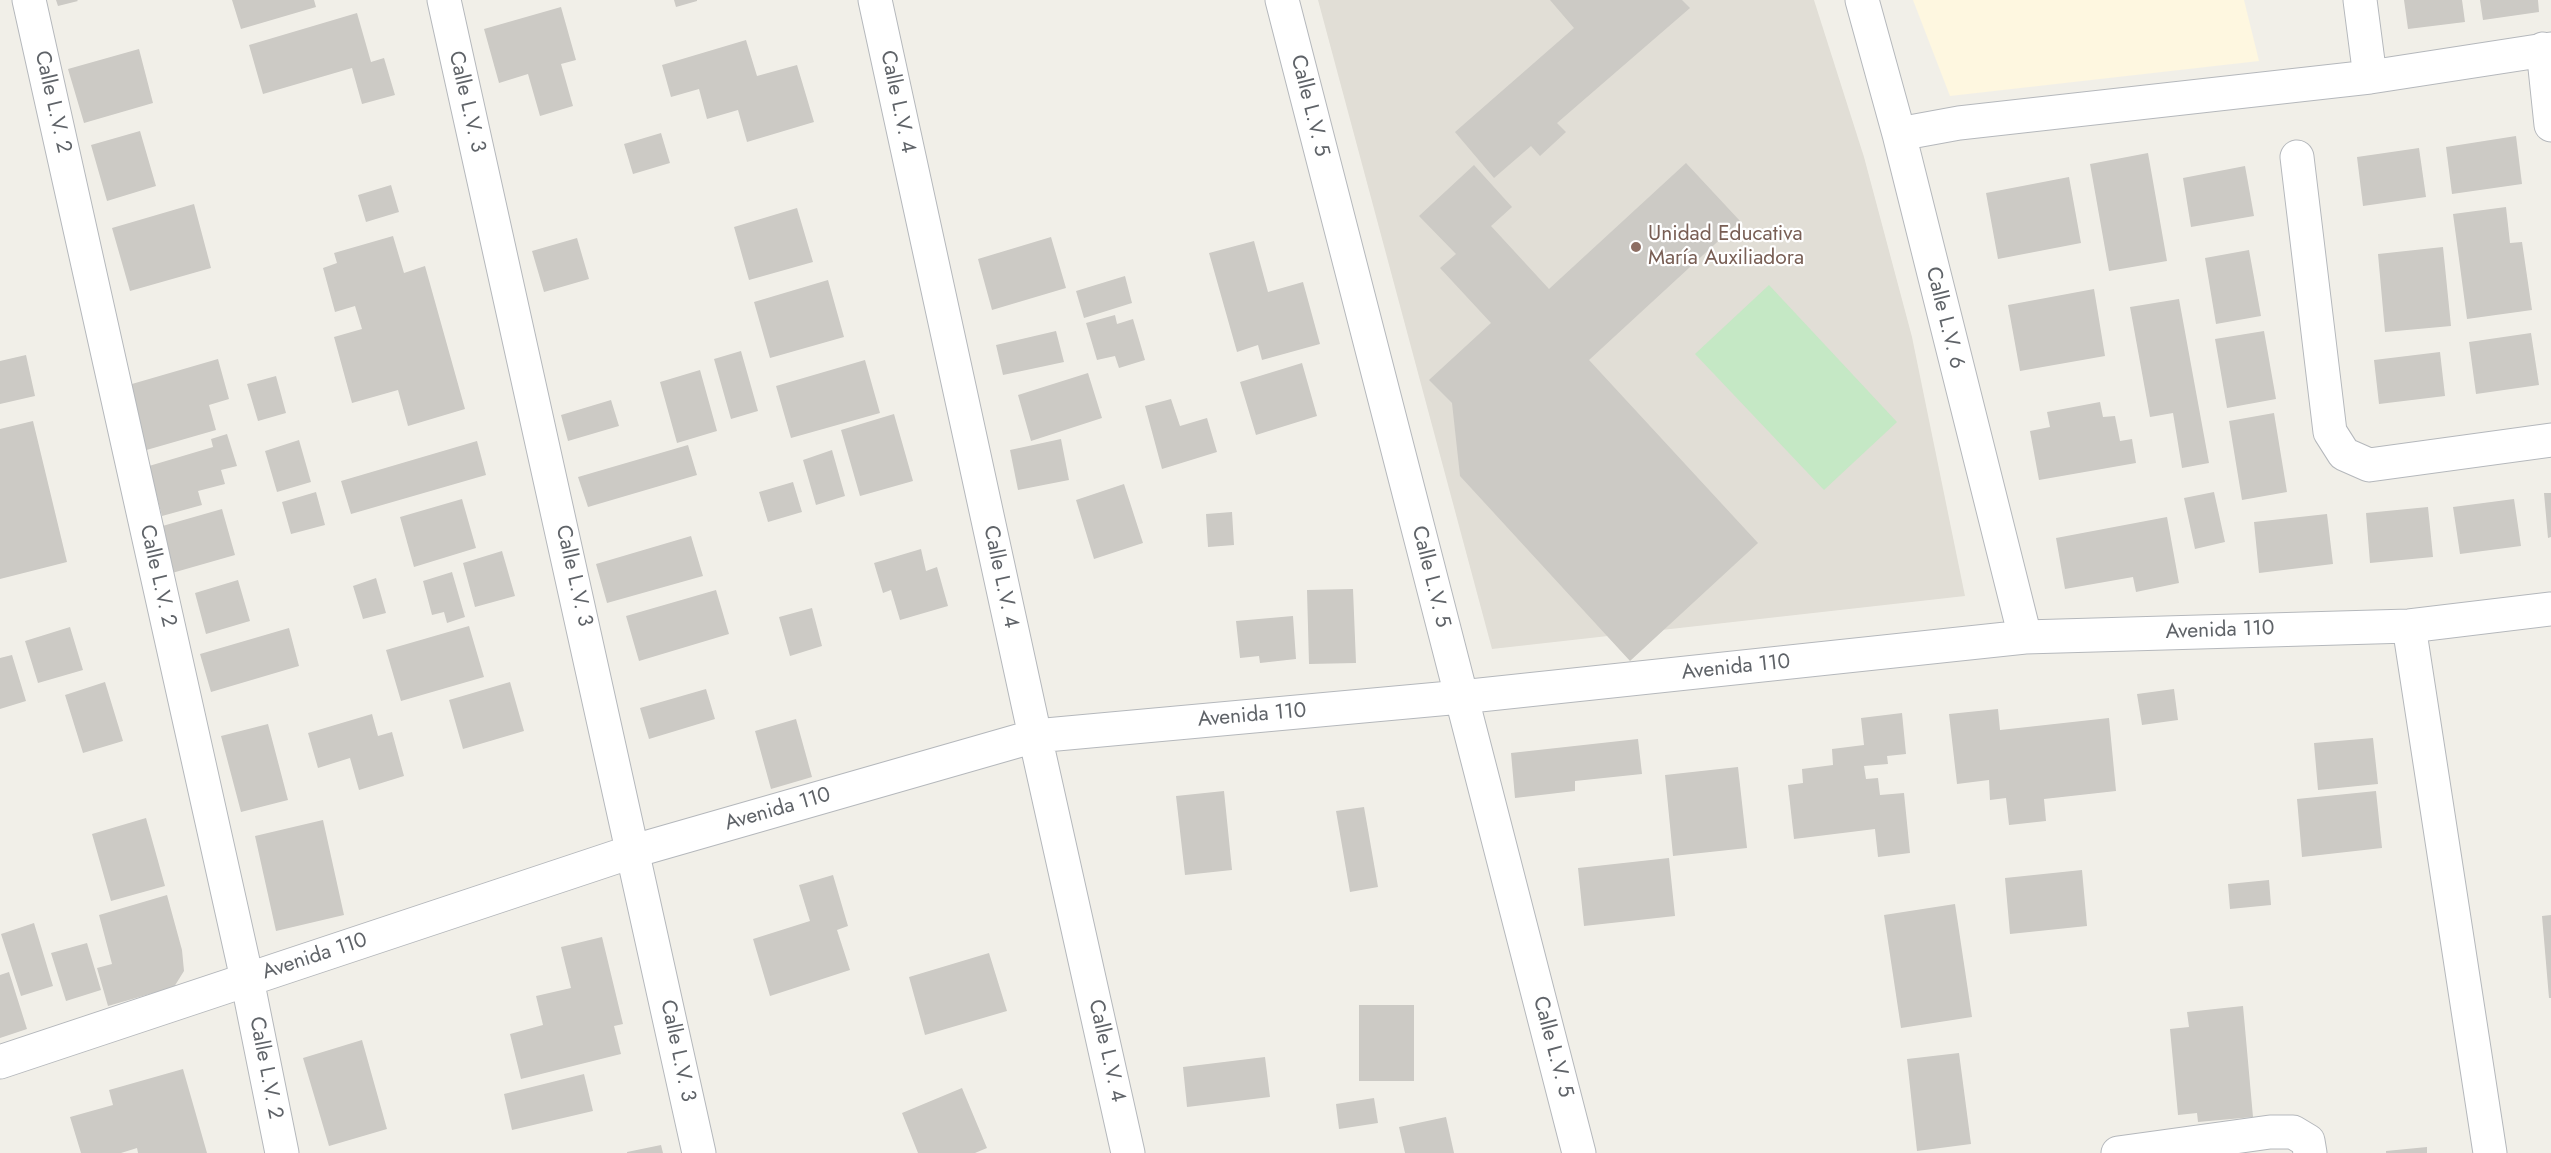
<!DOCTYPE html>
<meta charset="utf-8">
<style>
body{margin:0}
canvas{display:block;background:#f1efe8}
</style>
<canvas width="2551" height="1153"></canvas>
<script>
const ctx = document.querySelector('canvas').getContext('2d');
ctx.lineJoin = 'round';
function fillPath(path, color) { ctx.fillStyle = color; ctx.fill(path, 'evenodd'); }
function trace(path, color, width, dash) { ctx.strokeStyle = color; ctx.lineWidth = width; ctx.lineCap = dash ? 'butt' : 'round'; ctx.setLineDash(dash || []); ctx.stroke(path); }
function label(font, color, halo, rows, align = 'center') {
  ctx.font = font + ' Jost,sans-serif'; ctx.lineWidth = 4.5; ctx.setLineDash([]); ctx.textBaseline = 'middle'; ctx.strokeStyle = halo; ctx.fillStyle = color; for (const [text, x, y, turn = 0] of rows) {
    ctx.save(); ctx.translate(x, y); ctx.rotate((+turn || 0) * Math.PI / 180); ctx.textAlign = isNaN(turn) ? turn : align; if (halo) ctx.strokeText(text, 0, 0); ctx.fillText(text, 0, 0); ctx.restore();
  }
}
fillPath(new Path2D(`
 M 1913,0 L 2244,0 L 2259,61 L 1950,96 Z`), '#fef7e0');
fillPath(new Path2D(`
 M 1318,0 L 1814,0 L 1864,157 L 1912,337 L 1965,596 L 1492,649 Z`), '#e1ded6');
fillPath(new Path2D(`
 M 1769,285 L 1897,422 L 1824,490 L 1695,354 Z`), '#c5e8c5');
fillPath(new Path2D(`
 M 56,0 L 77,0 L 78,1 L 58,6 Z
 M 232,0 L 314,0 L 316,7 L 241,29 Z
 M 674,0 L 697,0 L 697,1 L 676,7 Z
 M 1550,0 L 1682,0 L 1690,8 L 1557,123 L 1566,132 L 1540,156 L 1531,146 L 1494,178 L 1455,132 L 1574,28 Z
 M 2404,0 L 2462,0 L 2465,22 L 2408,29 Z
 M 2480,0 L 2538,0 L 2539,12 L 2483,20 Z
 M 561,7 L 576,60 L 561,64 L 573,106 L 540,116 L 528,74 L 499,83 L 484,29 Z
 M 357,13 L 371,62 L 384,58 L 395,95 L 362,104 L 352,68 L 263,94 L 249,45 Z
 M 746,40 L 757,76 L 797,65 L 814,122 L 747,142 L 738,110 L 707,119 L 699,89 L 671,97 L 662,65 Z
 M 139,49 L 153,103 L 84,123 L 68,69 Z
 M 140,131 L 156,186 L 107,201 L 91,145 Z
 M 661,133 L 670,163 L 633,174 L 624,144 Z
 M 2516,136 L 2522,184 L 2452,194 L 2446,147 Z
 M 2419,148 L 2426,197 L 2363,206 L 2357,157 Z
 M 2148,153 L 2167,261 L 2109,271 L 2090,164 Z
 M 1686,163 L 1740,221 L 1589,360 L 1758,543 L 1630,661 L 1460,476 L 1452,403 L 1429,380 L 1491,323 L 1440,268 L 1456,254 L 1419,216 L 1474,165 L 1512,207 L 1491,226 L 1549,289 Z
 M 2245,166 L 2254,216 L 2191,227 L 2183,178 Z
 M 2069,177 L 2081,243 L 1998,259 L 1986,193 Z
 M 391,185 L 399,212 L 366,222 L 358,195 Z
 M 194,204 L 211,268 L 130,291 L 112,228 Z
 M 2506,207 L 2510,243 L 2522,242 L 2532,310 L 2467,319 L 2453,214 Z
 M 797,208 L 813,262 L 749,280 L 734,227 Z
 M 393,236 L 404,273 L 425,266 L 465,409 L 408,426 L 398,390 L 352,403 L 334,337 L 362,329 L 355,306 L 335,312 L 323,268 L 337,263 L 334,253 Z
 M 1051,237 L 1066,288 L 992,310 L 978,259 Z
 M 577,238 L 589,279 L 544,292 L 532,251 Z
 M 1254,241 L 1268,292 L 1303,282 L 1320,344 L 1262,360 L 1258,345 L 1237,352 L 1209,253 Z
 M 2443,247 L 2451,326 L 2385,332 L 2378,254 Z
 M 2249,250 L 2261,316 L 2216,324 L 2205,258 Z
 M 1125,276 L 1132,303 L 1084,318 L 1076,291 Z
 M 828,280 L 844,337 L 770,358 L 754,302 Z
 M 2094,289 L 2105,356 L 2020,371 L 2008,305 Z
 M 2179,299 L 2209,463 L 2182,468 L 2173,413 L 2150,417 L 2130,307 Z
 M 1115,315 L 1117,324 L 1133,319 L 1145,360 L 1119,368 L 1115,356 L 1097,360 L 1086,323 Z
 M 1056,331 L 1064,362 L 1003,375 L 996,345 Z
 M 2264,331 L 2276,399 L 2227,408 L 2215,339 Z
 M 2531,333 L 2539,385 L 2476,394 L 2469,342 Z
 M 741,351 L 758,411 L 731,419 L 714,359 Z
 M 2440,352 L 2445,396 L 2379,404 L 2374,360 Z
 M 26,355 L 35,396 L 0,404 L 0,361 Z
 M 218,359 L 229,399 L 209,405 L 216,430 L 143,451 L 125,386 Z
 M 865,360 L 880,413 L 791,438 L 776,386 Z
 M 1302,363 L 1317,416 L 1256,435 L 1240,382 Z
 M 700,370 L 717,431 L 677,443 L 660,382 Z
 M 1088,373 L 1102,418 L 1031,441 L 1018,395 Z
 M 276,376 L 286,413 L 258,421 L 247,384 Z
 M 1171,399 L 1180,426 L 1207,418 L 1217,452 L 1162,469 L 1145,406 Z
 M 611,400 L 619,426 L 568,441 L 561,415 Z
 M 2100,402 L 2103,417 L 2115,416 L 2120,441 L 2132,439 L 2136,463 L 2039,480 L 2030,431 L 2050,427 L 2047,412 Z
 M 2274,413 L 2287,492 L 2242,500 L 2229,421 Z
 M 894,414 L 913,481 L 860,496 L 841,430 Z
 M 33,421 L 67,562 L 0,579 L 0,429 Z
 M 227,434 L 237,466 L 221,470 L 225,484 L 198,491 L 202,505 L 162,516 L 149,466 L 213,447 L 211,439 Z
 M 1061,439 L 1069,480 L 1018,490 L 1010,450 Z
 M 299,440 L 311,482 L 277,492 L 265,451 Z
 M 477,441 L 486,475 L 351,514 L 341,481 Z
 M 688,445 L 697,475 L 588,507 L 578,477 Z
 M 832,450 L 845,496 L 816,505 L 803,460 Z
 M 793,482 L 802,512 L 768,522 L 759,492 Z
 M 1124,484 L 1143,543 L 1094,559 L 1076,500 Z
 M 316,492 L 325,525 L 291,534 L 282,502 Z
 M 2214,492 L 2225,542 L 2195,549 L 2184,498 Z
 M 2544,493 L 2551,493 L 2551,537 L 2548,538 Z
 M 462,499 L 476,548 L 414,567 L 400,517 Z
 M 2514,499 L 2521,546 L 2460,554 L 2453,507 Z
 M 2428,507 L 2433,557 L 2370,563 L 2366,513 Z
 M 222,509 L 235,555 L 172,573 L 159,527 Z
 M 1232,512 L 1234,545 L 1208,547 L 1206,514 Z
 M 2327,514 L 2333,564 L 2259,573 L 2254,522 Z
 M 2167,517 L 2179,583 L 2136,592 L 2133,577 L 2065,589 L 2056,538 Z
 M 691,536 L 703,576 L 607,603 L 596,564 Z
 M 921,549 L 926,571 L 937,567 L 948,606 L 900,620 L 891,590 L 883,593 L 874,563 Z
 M 502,551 L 515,596 L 475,607 L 463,563 Z
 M 452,572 L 465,617 L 447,623 L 444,612 L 432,615 L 423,581 Z
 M 376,578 L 386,613 L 363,619 L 353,586 Z
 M 238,580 L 250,621 L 206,634 L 195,593 Z
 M 1353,589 L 1356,663 L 1309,664 L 1307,590 Z
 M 716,590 L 729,634 L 639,661 L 626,616 Z
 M 812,608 L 822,646 L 790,656 L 779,617 Z
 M 1293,616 L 1296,659 L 1260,663 L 1259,656 L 1240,658 L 1236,621 Z
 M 469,626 L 484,677 L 401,701 L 386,650 Z
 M 70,627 L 83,670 L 38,683 L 25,641 Z
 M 289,628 L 299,666 L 211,692 L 200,654 Z
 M 12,655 L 26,701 L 0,709 L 0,658 Z
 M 105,682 L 123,741 L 83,753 L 65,695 Z
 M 510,682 L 524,731 L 463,749 L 449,700 Z
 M 706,689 L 715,719 L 649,739 L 640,708 Z
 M 2174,689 L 2178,720 L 2142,725 L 2137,694 Z
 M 1998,709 L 2000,730 L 2109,718 L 2116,791 L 2044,799 L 2046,821 L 2009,825 L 2006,798 L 1990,800 L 1989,780 L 1957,784 L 1949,714 Z
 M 1902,713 L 1906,754 L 1887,756 L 1888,764 L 1864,766 L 1866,779 L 1878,778 L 1880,795 L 1904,793 L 1910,853 L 1878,857 L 1875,829 L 1794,839 L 1788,785 L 1803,783 L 1802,769 L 1833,765 L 1832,749 L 1864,745 L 1861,718 Z
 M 372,714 L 378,736 L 392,732 L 404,776 L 359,790 L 350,758 L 318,768 L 308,733 Z
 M 796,719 L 812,777 L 771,789 L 755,731 Z
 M 268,724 L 288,800 L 241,812 L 221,736 Z
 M 2373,738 L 2378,784 L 2318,790 L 2314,743 Z
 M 1638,739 L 1642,774 L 1575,781 L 1575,791 L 1515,798 L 1511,753 Z
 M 1738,767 L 1747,848 L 1673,856 L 1665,775 Z
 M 1224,791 L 1232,870 L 1185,875 L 1176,796 Z
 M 2376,791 L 2382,848 L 2302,857 L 2297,799 Z
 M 1364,807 L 1378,887 L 1350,892 L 1336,811 Z
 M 146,818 L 165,886 L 111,901 L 92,834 Z
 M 323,820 L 344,915 L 276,931 L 255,836 Z
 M 1669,858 L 1675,916 L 1584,926 L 1578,868 Z
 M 2082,870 L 2087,926 L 2010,934 L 2005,878 Z
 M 833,875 L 848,926 L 837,930 L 850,970 L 770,996 L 753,939 L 810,921 L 799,885 Z
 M 2269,880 L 2271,905 L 2230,909 L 2228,884 Z
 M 167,895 L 182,950 L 184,971 L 174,987 L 108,1006 L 97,968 L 112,964 L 99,915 Z
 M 1955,904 L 1972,1017 L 1901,1028 L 1884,915 Z
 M 2551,915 L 2551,998 L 2549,998 L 2542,916 Z
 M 34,923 L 53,986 L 21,996 L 1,934 Z
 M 602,937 L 623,1024 L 614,1026 L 621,1054 L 521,1079 L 510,1034 L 543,1025 L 536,996 L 571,988 L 561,947 Z
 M 87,943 L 101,990 L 66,1001 L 51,953 Z
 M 989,953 L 1007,1011 L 925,1035 L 909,977 Z
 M 9,972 L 27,1029 L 0,1038 L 0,975 Z
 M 1359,1005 L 1414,1005 L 1414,1081 L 1359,1081 Z
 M 2243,1006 L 2253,1117 L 2198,1122 L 2197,1113 L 2178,1115 L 2170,1029 L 2189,1027 L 2187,1012 Z
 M 362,1040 L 387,1129 L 329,1146 L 303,1058 Z
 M 1959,1053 L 1971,1144 L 1917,1151 L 1907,1059 Z
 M 1265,1057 L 1270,1097 L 1187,1107 L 1183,1067 Z
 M 183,1069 L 207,1153 L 138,1153 L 137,1148 L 121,1153 L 81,1153 L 70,1117 L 113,1105 L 109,1090 Z
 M 584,1074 L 593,1111 L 512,1130 L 504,1094 Z
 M 962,1088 L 987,1148 L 975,1153 L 918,1153 L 902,1113 Z
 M 1374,1098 L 1378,1123 L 1339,1129 L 1336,1104 Z
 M 1446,1117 L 1454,1153 L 1405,1153 L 1399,1127 Z
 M 661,1145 L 663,1153 L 627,1153 L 627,1152 Z
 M 2427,1147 L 2427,1153 L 2386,1153 L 2386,1151 Z`), '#cccac5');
const street = new Path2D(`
 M 29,0 L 247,979 L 282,1153
 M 444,0 L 699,1153
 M 875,0 L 1035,736 L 1128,1153
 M 1282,0 L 1579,1153
 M 1862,0 L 1899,134 L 2025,637
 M 2360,0 L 2370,77
 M 2543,49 L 2551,125
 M 1899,134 L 1959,123 L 2370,77 L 2551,49
 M 2297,157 L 2330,432 L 2344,454 L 2369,465 L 2551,440
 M 2409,626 L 2490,1153
 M 0,1062 L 634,851 L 1035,736 L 1461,697 L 2025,637 L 2409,626 L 2551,609
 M 2118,1153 L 2270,1132 L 2293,1132 L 2308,1141 L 2310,1153`);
trace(street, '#b5b8bc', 35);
trace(street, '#fff', 33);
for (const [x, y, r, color] of [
 [1636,247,6,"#8d6e63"]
]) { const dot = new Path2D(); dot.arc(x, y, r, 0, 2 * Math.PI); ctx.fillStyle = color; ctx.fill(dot); trace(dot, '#fff', 2); }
label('21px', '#5f6368', '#fff', [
 ["Calle L.V. 2",52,102,77],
 ["Calle L.V. 3",466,102,77],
 ["Calle L.V. 4",897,102,78],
 ["Calle L.V. 5",1309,106,76],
 ["Calle L.V. 6",1944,318,76],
 ["Calle L.V. 2",157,576,77],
 ["Calle L.V. 3",573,576,77],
 ["Calle L.V. 4",1000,577,78],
 ["Calle L.V. 5",1430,577,76],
 ["Avenida 110",2220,631,-2],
 ["Avenida 110",1736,668,-6],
 ["Avenida 110",1252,716,-5],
 ["Avenida 110",778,810,-16],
 ["Avenida 110",315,957,-18],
 ["Calle L.V. 5",1552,1047,75],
 ["Calle L.V. 3",677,1051,78],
 ["Calle L.V. 4",1106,1051,77],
 ["Calle L.V. 2",265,1068,79]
]);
label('21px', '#785e54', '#fff', [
 ["Unidad Educativa",1648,235],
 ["María Auxiliadora",1648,259]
], 'left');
</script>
